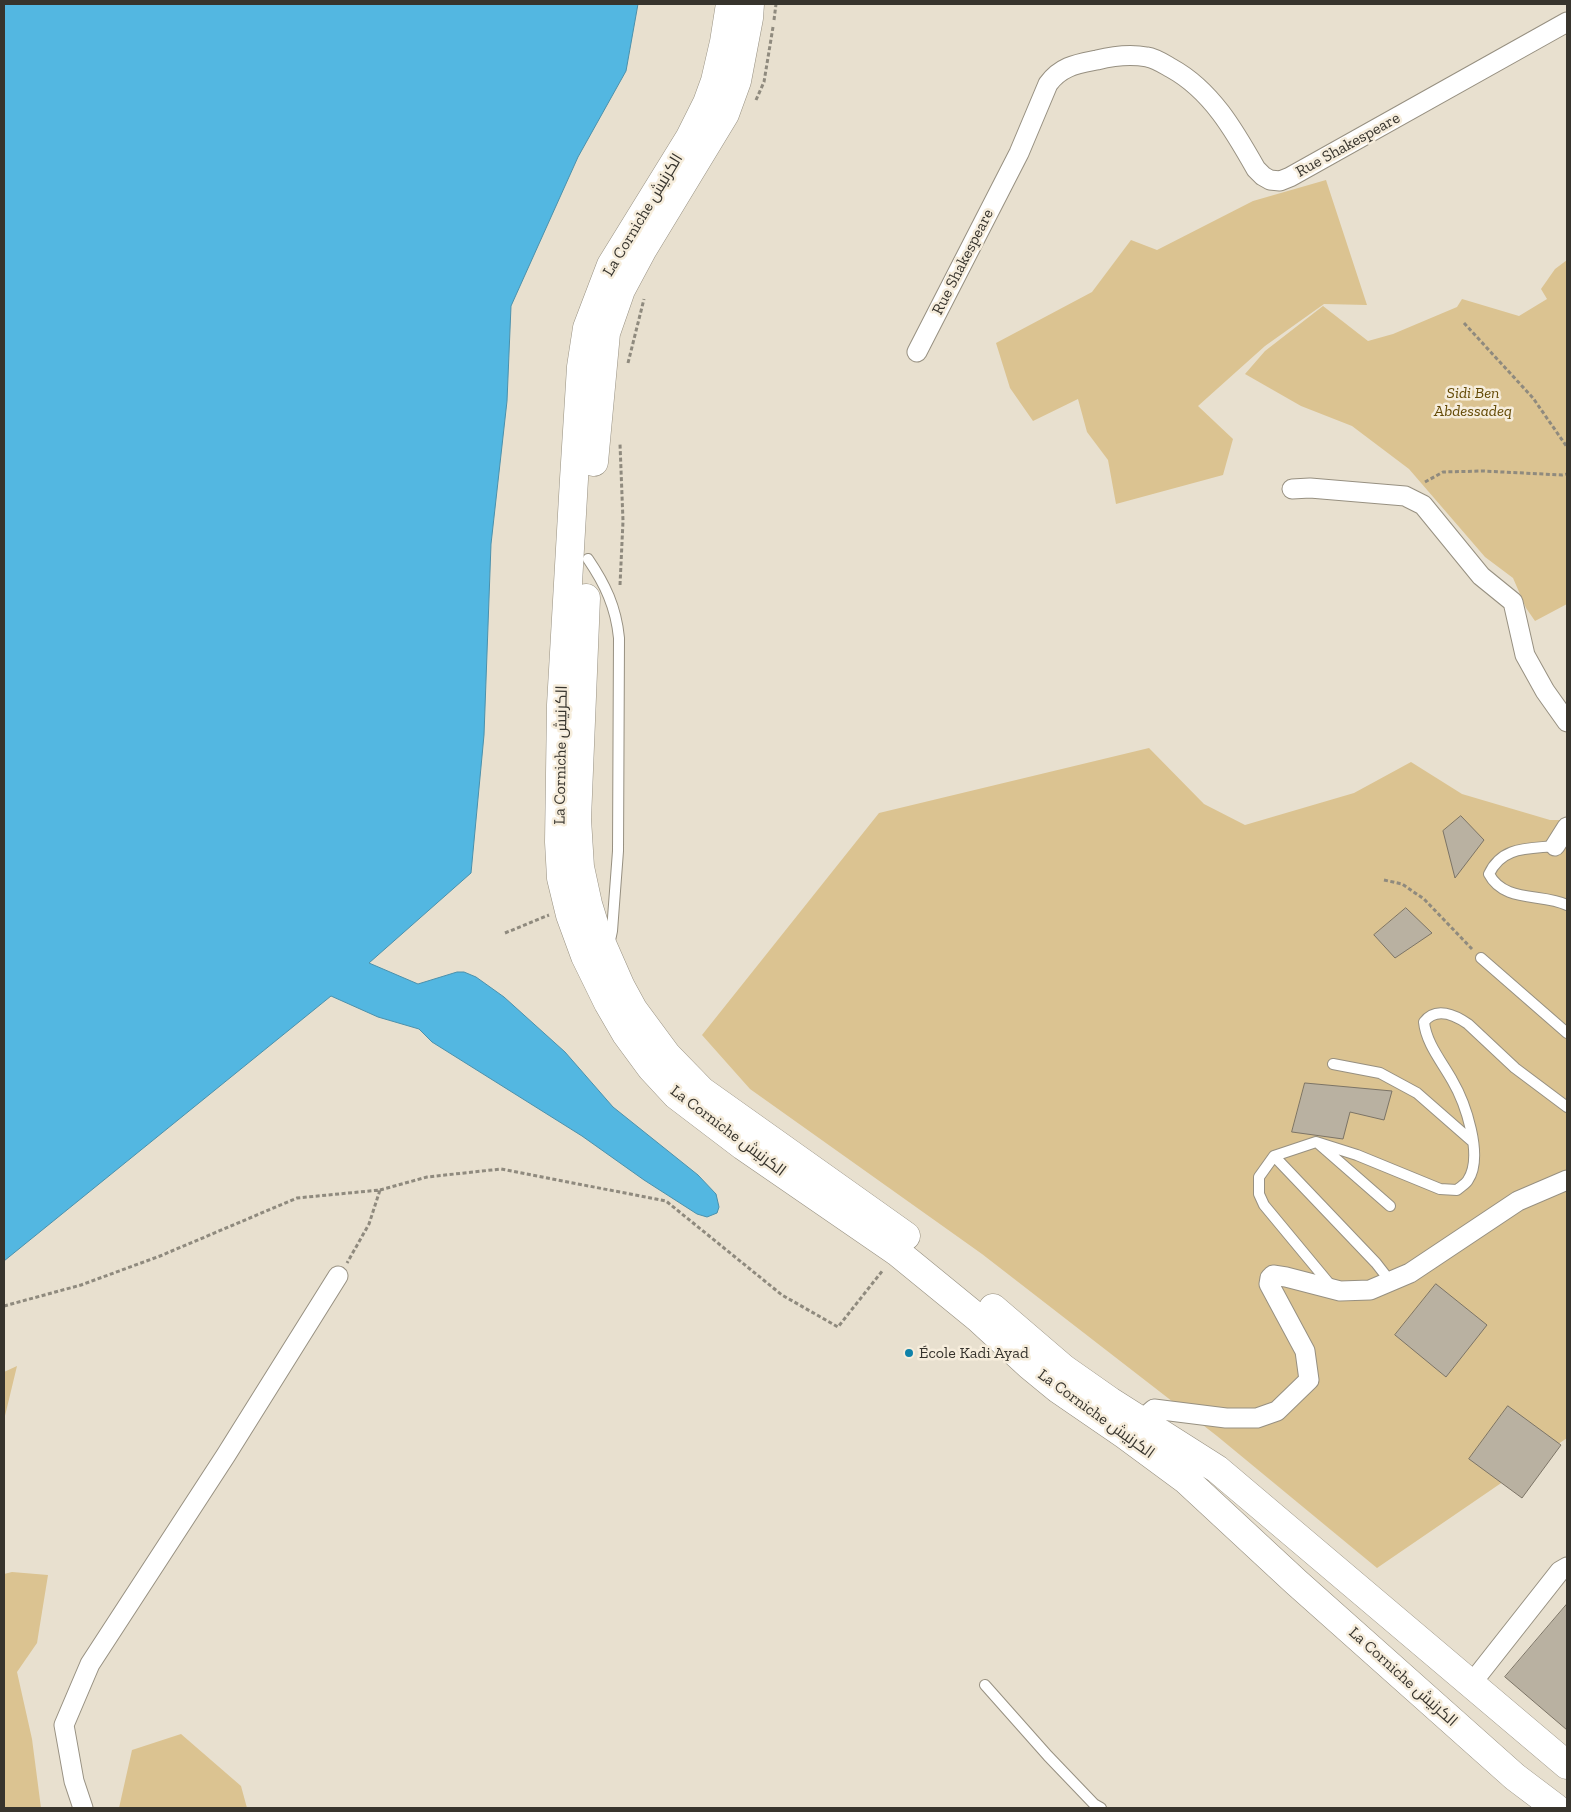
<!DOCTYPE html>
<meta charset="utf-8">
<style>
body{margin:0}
#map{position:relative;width:1571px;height:1812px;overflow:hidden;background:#e8e0cf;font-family:"Zilla Slab",serif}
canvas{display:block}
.frame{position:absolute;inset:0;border:5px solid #37342d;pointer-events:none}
</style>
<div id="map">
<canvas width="1571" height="1812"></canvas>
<div class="frame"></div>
</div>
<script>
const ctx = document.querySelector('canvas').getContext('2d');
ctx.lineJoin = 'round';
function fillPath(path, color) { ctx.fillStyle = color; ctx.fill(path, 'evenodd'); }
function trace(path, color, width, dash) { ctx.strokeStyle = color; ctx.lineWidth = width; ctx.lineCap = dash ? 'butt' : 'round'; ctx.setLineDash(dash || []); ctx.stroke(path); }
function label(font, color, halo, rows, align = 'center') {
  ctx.font = font + ' "Zilla Slab",Cairo,serif'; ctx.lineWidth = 5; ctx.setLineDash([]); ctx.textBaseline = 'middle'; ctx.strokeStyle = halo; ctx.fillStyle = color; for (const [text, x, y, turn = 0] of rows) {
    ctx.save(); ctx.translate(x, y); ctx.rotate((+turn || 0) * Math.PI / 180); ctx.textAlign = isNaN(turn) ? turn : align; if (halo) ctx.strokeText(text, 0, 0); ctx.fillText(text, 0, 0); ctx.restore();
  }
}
fillPath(new Path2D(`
 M 1326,180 L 1367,305 L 1324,304 L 1265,346 L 1198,406 L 1233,439 L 1223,475 L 1116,504 L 1108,460 L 1087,432 L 1078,399 L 1033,421 L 1010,388 L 996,343 L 1092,292 L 1131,240 L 1157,250 L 1253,201 Z
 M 1567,260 L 1567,604 L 1535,621 L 1526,608 L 1513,578 L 1485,557 L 1409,469 L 1352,426 L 1301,406 L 1245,374 L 1265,351 L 1323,306 L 1368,341 L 1393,334 L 1457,307 L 1462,299 L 1519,316 L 1547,299 L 1541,289 L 1555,269 Z
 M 1149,748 L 1204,804 L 1245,825 L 1354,793 L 1411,762 L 1462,794 L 1550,820 L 1567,820 L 1567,1438 L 1377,1568 L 1217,1436 L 982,1254 L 750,1089 L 702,1035 L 879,813 Z
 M 17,1366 L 4,1420 L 4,1372 Z
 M 12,1572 L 48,1575 L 37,1643 L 17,1672 L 32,1739 L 41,1808 L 4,1808 L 4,1574 Z
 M 181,1734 L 241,1786 L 247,1808 L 119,1808 L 132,1750 Z`), '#dbc391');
const water = new Path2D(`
 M 4,4 L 638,4 L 626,71 L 578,157 L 511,306 L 507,401 L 491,544 L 484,735 L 471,873 L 369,963 L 418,984 L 457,972 L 464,972 L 476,977 L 504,997 L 565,1052 L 613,1107 L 698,1175 L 716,1194 L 719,1207 L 717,1213 L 707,1217 L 697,1214 L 644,1180 L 582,1136 L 432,1042 L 419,1029 L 378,1017 L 331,996 L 4,1261 Z`);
fillPath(water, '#53b7e1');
trace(water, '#4b90ab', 1);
const building = new Path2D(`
 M 1461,816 L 1484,840 L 1455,878 L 1443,831 Z
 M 1406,908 L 1432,933 L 1395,958 L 1374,935 Z
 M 1305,1083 L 1392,1091 L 1384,1120 L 1350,1112 L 1343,1139 L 1292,1132 Z
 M 1436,1284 L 1487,1325 L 1446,1377 L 1395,1335 Z
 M 1508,1406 L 1561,1445 L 1522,1498 L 1469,1459 Z
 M 1567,1604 L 1567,1730 L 1505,1677 Z`);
fillPath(building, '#b9b1a1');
trace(building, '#7c7466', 1);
const lane = new Path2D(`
 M 588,559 C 605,584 616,607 619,638 L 618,851 L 612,931 L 609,945
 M 1555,846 C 1528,849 1502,846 1489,874 C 1504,903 1542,893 1567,905
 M 1481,958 L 1567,1033
 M 1333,1064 L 1380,1073 L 1417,1093 L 1473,1142
 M 1319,1144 L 1390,1206
 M 1274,1156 L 1376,1263 L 1390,1281
 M 1332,1287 L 1264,1205 L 1259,1194 L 1259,1177 L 1274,1156 L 1316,1142 L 1357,1155 L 1440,1189 L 1457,1190 C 1460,1187 1466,1184 1468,1180 C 1484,1156 1465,1102 1452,1080 C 1442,1062 1426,1043 1424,1022 C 1436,1006 1455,1015 1468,1024 L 1515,1068 L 1567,1107
 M 985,1685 L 1048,1756 L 1094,1804 L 1101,1808`);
const street = new Path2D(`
 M 917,352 L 1019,153 L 1048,84 C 1061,66 1077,64 1097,60 C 1113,56 1131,54 1147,57 C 1155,58 1164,64 1171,68 C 1211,90 1234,130 1256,169 L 1263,176 L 1270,180 L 1280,181 L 1290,177 L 1567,22
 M 1292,489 L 1310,488 L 1405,496 L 1423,505 L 1481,576 L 1513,602 L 1525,655 L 1545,691 L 1567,722
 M 1555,846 L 1567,827
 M 1133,1427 L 1154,1409 L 1226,1418 L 1257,1418 L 1277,1411 L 1309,1380 L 1305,1351 L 1269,1284 L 1270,1278 L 1273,1275 L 1286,1277 L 1340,1291 L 1370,1290 L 1410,1273 L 1518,1201 L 1567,1180
 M 1471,1684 L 1560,1571 L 1567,1567
 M 83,1808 L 74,1781 L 64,1725 L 90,1664 L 226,1455 L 338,1276`);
const secondary = new Path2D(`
 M 730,4 L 724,42 L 715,81 L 707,103 L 690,137 L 611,265 L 587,328 L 581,367 L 574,479 L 561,705 L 559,842 L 561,878 L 570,915 L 585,956 L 608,1003 L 626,1034 L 651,1068 L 676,1095 L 743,1146 L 897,1252 L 979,1319 L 1030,1366 L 1058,1389 L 1125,1435 L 1186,1480 L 1296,1582 L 1515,1777 L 1556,1808
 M 594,462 L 606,333 L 621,290 L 643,249 L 725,114 L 737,81 L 749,18 L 750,4
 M 586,598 L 577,819 L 580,867 L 588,904 L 596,930 L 621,987 L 633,1009 L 667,1055 L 702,1091 L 906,1236
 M 993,1308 L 1063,1368 L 1110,1401 L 1217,1469 L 1567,1765`);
trace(lane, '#979081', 12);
trace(street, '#979081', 21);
trace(secondary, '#979081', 29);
trace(new Path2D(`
 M 774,20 L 776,4
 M 756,100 L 764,82 L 773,27
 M 1464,323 L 1533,398 L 1567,447
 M 628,363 L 644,299
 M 1425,482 L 1443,472 L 1483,471 L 1562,475 L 1567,474
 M 620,585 L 623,521 L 620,444
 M 1384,880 L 1402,884 L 1424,899 L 1472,949
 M 505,933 L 549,915
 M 380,1190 L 427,1177 L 501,1169 L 666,1201 L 782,1295 L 838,1327 L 883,1270
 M 4,1306 L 81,1285 L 160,1256 L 297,1198 L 380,1190 L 369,1224 L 347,1263`), '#8f8a7e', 3, [4, 2.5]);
trace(lane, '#fff', 10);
trace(street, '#fff', 19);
trace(secondary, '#fff', 28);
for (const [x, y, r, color] of [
 [909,1353,5,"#0f82a9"]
]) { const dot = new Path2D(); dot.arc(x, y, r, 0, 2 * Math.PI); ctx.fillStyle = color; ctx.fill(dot); trace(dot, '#f6eddc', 2); }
label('16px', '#37342d', '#f6eddc', [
 ["Rue Shakespeare",1348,145,-29],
 ["La Corniche الكرنيش",643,215,-59],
 ["Rue Shakespeare",963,262,-63],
 ["La Corniche الكرنيش",561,755,-89],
 ["La Corniche الكرنيش",728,1131,37],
 ["La Corniche الكرنيش",1096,1414,36],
 ["La Corniche الكرنيش",1403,1677,42]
]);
label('italic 16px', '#634905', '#f6eddc', [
 ["Sidi Ben",1473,393],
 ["Abdessadeq",1473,411]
]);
label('16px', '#37342d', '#f6eddc', [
 ["École Kadi Ayad",919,1353]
], 'left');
</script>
